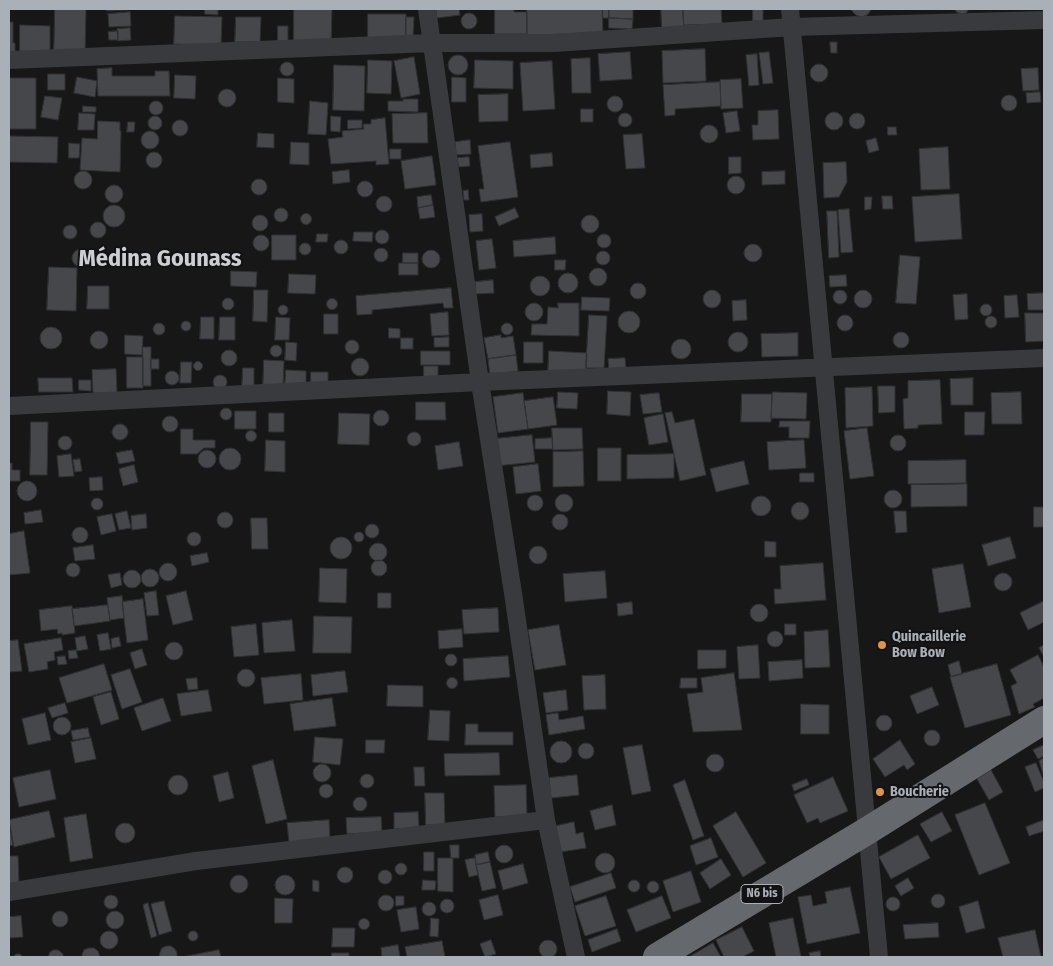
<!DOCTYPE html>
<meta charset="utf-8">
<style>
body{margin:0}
#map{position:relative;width:1053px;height:966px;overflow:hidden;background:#171718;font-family:"Fira Sans Condensed",sans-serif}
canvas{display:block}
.frame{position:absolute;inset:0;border:10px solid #aab0b7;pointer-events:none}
</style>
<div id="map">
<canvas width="1053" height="966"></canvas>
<div class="frame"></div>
</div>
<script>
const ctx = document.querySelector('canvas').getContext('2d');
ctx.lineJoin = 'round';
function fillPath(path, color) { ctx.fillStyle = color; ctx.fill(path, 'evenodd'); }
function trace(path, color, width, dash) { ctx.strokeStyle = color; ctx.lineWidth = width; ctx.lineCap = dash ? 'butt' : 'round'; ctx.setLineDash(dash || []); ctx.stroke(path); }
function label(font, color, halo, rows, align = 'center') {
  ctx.font = font + ' "Fira Sans Condensed",sans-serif'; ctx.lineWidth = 4; ctx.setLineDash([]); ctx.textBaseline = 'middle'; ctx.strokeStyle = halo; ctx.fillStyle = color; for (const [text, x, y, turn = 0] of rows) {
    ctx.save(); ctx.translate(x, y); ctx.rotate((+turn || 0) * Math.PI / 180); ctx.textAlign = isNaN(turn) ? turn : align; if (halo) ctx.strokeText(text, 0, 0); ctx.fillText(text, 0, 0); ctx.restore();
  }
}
const building = new Path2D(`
 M 55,9 L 86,9 L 85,52 L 54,51 Z
 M 107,9 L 128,9 L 128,10 L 107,11 Z
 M 205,9 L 218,9 L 218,15 L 205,14 Z
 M 294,9 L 332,9 L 331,44 L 294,44 Z
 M 436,9 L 459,9 L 460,15 L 437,18 Z
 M 495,9 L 514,9 L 514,12 L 527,12 L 527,34 L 495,34 Z
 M 527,9 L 602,9 L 603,32 L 528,36 L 527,34 Z
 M 603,9 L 609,9 L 609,18 L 603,18 Z
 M 609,9 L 633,9 L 633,19 L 609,18 Z
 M 661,9 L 683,9 L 684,29 L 662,30 Z
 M 683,9 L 721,9 L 722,24 L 684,25 Z
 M 753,9 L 763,9 L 763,21 L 753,21 Z
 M 851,9 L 872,9 L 867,15 L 862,17 L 856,15 L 852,11 Z
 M 954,9 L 969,9 L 966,13 L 962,14 L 958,13 Z
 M 130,12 L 131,26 L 109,27 L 108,14 Z
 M461 21a8 8 0 1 1 16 0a8 8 0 1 1-16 0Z
 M 368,14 L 406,14 L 406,39 L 368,38 Z
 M 175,16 L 222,17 L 221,45 L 174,44 Z
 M 236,17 L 261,17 L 260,42 L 235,42 Z
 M 406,17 L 414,17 L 413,37 L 406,37 Z
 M 609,18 L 633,19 L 632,29 L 609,28 Z
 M 9,22 L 13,22 L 13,43 L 15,43 L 15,55 L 9,55 Z
 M 20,25 L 50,26 L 50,52 L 20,52 Z
 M 278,26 L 288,26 L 288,42 L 278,42 Z
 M 130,28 L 131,40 L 118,41 L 117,29 Z
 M 118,31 L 118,40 L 109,40 L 108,32 Z
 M 830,42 L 837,42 L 837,53 L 831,53 Z
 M 705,49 L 706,81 L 663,83 L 662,51 Z
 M 630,52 L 632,79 L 600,81 L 598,54 Z
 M 769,52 L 773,83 L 763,84 L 759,53 Z
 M 757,54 L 759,85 L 749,86 L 746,55 Z
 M448 65a10 10 0 1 1 20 0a10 10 0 1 1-20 0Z
 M 414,57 L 420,94 L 401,98 L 394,61 Z
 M 590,58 L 591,93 L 572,93 L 571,59 Z
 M 368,60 L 392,61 L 391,94 L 367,93 Z
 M 475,60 L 513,61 L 513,89 L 474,88 Z
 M 552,61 L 555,109 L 523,111 L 520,63 Z
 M280 69a7 7 0 1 1 14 0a7 7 0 1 1-14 0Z
 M810 73a9 9 0 1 1 18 0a9 9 0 1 1-18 0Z
 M 334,65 L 365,66 L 364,111 L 333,110 Z
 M 112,68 L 112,76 L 155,76 L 155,71 L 169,71 L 170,96 L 98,96 L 97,69 Z
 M 1038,68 L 1039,90 L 1023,91 L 1021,69 Z
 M 48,74 L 65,74 L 65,90 L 48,90 Z
 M 175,75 L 196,76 L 195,99 L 174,98 Z
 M 77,77 L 97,81 L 95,97 L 74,93 Z
 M 452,77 L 466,78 L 466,102 L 452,102 Z
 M 9,78 L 36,78 L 36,129 L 9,129 Z
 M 278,78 L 294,79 L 294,103 L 278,102 Z
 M 741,79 L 743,108 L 721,109 L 720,80 Z
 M 720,82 L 721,106 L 675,109 L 675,115 L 665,116 L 663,85 Z
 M218 98a9 9 0 1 1 18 0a9 9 0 1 1-18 0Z
 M 1040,92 L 1041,102 L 1027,103 L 1026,93 Z
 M 508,94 L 508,121 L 479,122 L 478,95 Z
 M1001 103a8 8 0 1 1 16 0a8 8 0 1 1-16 0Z
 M 45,96 L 62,98 L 58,120 L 41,117 Z
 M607 104a8 8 0 1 1 16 0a8 8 0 1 1-16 0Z
 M 403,99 L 418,99 L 418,112 L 388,111 L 388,101 L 403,101 Z
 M149 108a7 7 0 1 1 14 0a7 7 0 1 1-14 0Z
 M 310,101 L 328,103 L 326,135 L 308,134 Z
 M 83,106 L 96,107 L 96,112 L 83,112 Z
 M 581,109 L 593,109 L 593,122 L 581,122 Z
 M 778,110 L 779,139 L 753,140 L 752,125 L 758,125 L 758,111 Z
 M 737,111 L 740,131 L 726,133 L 723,113 Z
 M825 121a9 9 0 1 1 18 0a9 9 0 1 1-18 0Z
 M 79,113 L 95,114 L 94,130 L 78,130 Z
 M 427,113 L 428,143 L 393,143 L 392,114 Z
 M849 121a8 8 0 1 1 16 0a8 8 0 1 1-16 0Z
 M618 120a7 7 0 1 1 14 0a7 7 0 1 1-14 0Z
 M 331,116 L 341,117 L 340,132 L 331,131 Z
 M148 123a7 7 0 1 1 14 0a7 7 0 1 1-14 0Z
 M 385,118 L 389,164 L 376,165 L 376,161 L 331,164 L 328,139 L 343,137 L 342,131 L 364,129 L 363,124 L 371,124 L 371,120 Z
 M 348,120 L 362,120 L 362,128 L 348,129 Z
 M172 128a8 8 0 1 1 16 0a8 8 0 1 1-16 0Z
 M 98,121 L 120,122 L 120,131 L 121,131 L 120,172 L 80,170 L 82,138 L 97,139 Z
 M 128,122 L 135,122 L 134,132 L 127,132 Z
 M700 134a9 9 0 1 1 18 0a9 9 0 1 1-18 0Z
 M 888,127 L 896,127 L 897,135 L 888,135 Z
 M141 140a9 9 0 1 1 18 0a9 9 0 1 1-18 0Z
 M 258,133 L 274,134 L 274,148 L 257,147 Z
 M 642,134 L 645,168 L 626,169 L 623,135 Z
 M 9,136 L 58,137 L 57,163 L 9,162 Z
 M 876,138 L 879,150 L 869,153 L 866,141 Z
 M 470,140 L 471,154 L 456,155 L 455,142 Z
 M 291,142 L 309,143 L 309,165 L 290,164 Z
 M 510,142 L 518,197 L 481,202 L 479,189 L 484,189 L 478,146 Z
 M 69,143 L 80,144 L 79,158 L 69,158 Z
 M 948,147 L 950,189 L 921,190 L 919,149 Z
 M 390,149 L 401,149 L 401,159 L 390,159 Z
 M146 160a8 8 0 1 1 16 0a8 8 0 1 1-16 0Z
 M 552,153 L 553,166 L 531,168 L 530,155 Z
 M 432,156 L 436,185 L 405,189 L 401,161 Z
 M 469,157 L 470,166 L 459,167 L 457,158 Z
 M 729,157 L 741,157 L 741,173 L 729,174 Z
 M 846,162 L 847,182 L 839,197 L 824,198 L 823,163 Z
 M 349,170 L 350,182 L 333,184 L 332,172 Z
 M 785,171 L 785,184 L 762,185 L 762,172 Z
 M74 180a9 9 0 1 1 18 0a9 9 0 1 1-18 0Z
 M727 185a9 9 0 1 1 18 0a9 9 0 1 1-18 0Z
 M251 187a8 8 0 1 1 16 0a8 8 0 1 1-16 0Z
 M357 189a8 8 0 1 1 16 0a8 8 0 1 1-16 0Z
 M105 194a9 9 0 1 1 18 0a9 9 0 1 1-18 0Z
 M 468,190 L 469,200 L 464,200 L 463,191 Z
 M 959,194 L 962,239 L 915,242 L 912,197 Z
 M 431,195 L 433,205 L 418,208 L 417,197 Z
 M 882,196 L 892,196 L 893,209 L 883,209 Z
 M376 204a8 8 0 1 1 16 0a8 8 0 1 1-16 0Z
 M 865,197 L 872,197 L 871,209 L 865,210 Z
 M 433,205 L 435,217 L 420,219 L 418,208 Z
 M103 216a11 11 0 1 1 22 0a11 11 0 1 1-22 0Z
 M 515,208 L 519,217 L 499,226 L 495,217 Z
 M274 215a7 7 0 1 1 14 0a7 7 0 1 1-14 0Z
 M 849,209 L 853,252 L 841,253 L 838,210 Z
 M 827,211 L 837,211 L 839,257 L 829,258 Z
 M300.5 219a5.5 5.5 0 1 1 11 0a5.5 5.5 0 1 1-11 0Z
 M 482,214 L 483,231 L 470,232 L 469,215 Z
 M581 224a9 9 0 1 1 18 0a9 9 0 1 1-18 0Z
 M252 223a8 8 0 1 1 16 0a8 8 0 1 1-16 0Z
 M90 230a8 8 0 1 1 16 0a8 8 0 1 1-16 0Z
 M63 232a7 7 0 1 1 14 0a7 7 0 1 1-14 0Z
 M375 237a7 7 0 1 1 14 0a7 7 0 1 1-14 0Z
 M 354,232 L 373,232 L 372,242 L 353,241 Z
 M597 241a7 7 0 1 1 14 0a7 7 0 1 1-14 0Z
 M 317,234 L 328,234 L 327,242 L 316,242 Z
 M253 243a8 8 0 1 1 16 0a8 8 0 1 1-16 0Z
 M 272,235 L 296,235 L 296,260 L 272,260 Z
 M 555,237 L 556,254 L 514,257 L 513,241 Z
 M 492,239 L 496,268 L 479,270 L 476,241 Z
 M334 247a7 7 0 1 1 14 0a7 7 0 1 1-14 0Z
 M299 249a6 6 0 1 1 12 0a6 6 0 1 1-12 0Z
 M744 253a9 9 0 1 1 18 0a9 9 0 1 1-18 0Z
 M374 255a7 7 0 1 1 14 0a7 7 0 1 1-14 0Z
 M72 258a9 9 0 1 1 18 0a9 9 0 1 1-18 0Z
 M422 259a9 9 0 1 1 18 0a9 9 0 1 1-18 0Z
 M596 258a7 7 0 1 1 14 0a7 7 0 1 1-14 0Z
 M 403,253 L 418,253 L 418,263 L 403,263 Z
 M 900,255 L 920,257 L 916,304 L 896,303 Z
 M 555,260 L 566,260 L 565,270 L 555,270 Z
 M 399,263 L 418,263 L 418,275 L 399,275 Z
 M 49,267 L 77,268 L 76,311 L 47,310 Z
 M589 277a9 9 0 1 1 18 0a9 9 0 1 1-18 0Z
 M 231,271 L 257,272 L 256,287 L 231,286 Z
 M558 283a10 10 0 1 1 20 0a10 10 0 1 1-20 0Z
 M 289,274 L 316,275 L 315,294 L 288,293 Z
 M 846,275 L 847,286 L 830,287 L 829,276 Z
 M530 286a10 10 0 1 1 20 0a10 10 0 1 1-20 0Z
 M 493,280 L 494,293 L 476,294 L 475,282 Z
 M630 291a8 8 0 1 1 16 0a8 8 0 1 1-16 0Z
 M 88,286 L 109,286 L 109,309 L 87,309 Z
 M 451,288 L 453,308 L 444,308 L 443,303 L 372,310 L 372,314 L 357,315 L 356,296 Z
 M 254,290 L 268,290 L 267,322 L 253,321 Z
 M854 299a9 9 0 1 1 18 0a9 9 0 1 1-18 0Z
 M703 299a9 9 0 1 1 18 0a9 9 0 1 1-18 0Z
 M833 297a7 7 0 1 1 14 0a7 7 0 1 1-14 0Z
 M 1044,293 L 1044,310 L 1028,310 L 1027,294 Z
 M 967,294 L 968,319 L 955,320 L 953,295 Z
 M 1017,295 L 1019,317 L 1005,318 L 1004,296 Z
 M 582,297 L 610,298 L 609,311 L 581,310 Z
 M222 304a6 6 0 1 1 12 0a6 6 0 1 1-12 0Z
 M326.5 304a5.5 5.5 0 1 1 11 0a5.5 5.5 0 1 1-11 0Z
 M 746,300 L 747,320 L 733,321 L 732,301 Z
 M 558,303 L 579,303 L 579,336 L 531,335 L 532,324 L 547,324 L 548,307 L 558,308 Z
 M525 312a9 9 0 1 1 18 0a9 9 0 1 1-18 0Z
 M980 310a6 6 0 1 1 12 0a6 6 0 1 1-12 0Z
 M278 310a5 5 0 1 1 10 0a5 5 0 1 1-10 0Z
 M618 322a11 11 0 1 1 22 0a11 11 0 1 1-22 0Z
 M 448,312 L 449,335 L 432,336 L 430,314 Z
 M 1025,313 L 1044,313 L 1044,341 L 1026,342 Z
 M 324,314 L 338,314 L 338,334 L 324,334 Z
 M837 323a8 8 0 1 1 16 0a8 8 0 1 1-16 0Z
 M 589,315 L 607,316 L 604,368 L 586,368 Z
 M985 322a6 6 0 1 1 12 0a6 6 0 1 1-12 0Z
 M 201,317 L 214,317 L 214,339 L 200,339 Z
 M 220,317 L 235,317 L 235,340 L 219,340 Z
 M 276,317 L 290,318 L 289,340 L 275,340 Z
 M181 326a5 5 0 1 1 10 0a5 5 0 1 1-10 0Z
 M153 329a6 6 0 1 1 12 0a6 6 0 1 1-12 0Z
 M501 329a6 6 0 1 1 12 0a6 6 0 1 1-12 0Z
 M40 338a11 11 0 1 1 22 0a11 11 0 1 1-22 0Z
 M 389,328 L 400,329 L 400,338 L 389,338 Z
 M90 340a9 9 0 1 1 18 0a9 9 0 1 1-18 0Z
 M893 340a8 8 0 1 1 16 0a8 8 0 1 1-16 0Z
 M728 342a10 10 0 1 1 20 0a10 10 0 1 1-20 0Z
 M 798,333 L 798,356 L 762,357 L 761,334 Z
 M 125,335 L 143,336 L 142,355 L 125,354 Z
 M 501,335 L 501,338 L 513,336 L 516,355 L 488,359 L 484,338 Z
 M 449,337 L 449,347 L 434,347 L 434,338 Z
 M 401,338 L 413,338 L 413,349 L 401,349 Z
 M671 349a10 10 0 1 1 20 0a10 10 0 1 1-20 0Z
 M345 347a7 7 0 1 1 14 0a7 7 0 1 1-14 0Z
 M 286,342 L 297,343 L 296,361 L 285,360 Z
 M 524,342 L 543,342 L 543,363 L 524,363 Z
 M270 351a6 6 0 1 1 12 0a6 6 0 1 1-12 0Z
 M 143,347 L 151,347 L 151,386 L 143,386 Z
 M221 358a8 8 0 1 1 16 0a8 8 0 1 1-16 0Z
 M 421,351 L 450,351 L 450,365 L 421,365 Z
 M 549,351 L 587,353 L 586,374 L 548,372 Z
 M 516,355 L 518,371 L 490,375 L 488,359 Z
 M 127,357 L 143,357 L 143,388 L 127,388 Z
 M 625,358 L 626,369 L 609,370 L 608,359 Z
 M351 367a9 9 0 1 1 18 0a9 9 0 1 1-18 0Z
 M 151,359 L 159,359 L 159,369 L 151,369 Z
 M 264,360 L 284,361 L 283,388 L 263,387 Z
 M193.5 366a4.5 4.5 0 1 1 9 0a4.5 4.5 0 1 1-9 0Z
 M 181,362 L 192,362 L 191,383 L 180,383 Z
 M 424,366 L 438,366 L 438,378 L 424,377 Z
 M 243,368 L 254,368 L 254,387 L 242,387 Z
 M 116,369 L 117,393 L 93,393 L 92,370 Z
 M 286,370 L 306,371 L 306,384 L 285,384 Z
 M165 378a7 7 0 1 1 14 0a7 7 0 1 1-14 0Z
 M 311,372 L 328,372 L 328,386 L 311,386 Z
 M213 382a7 7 0 1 1 14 0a7 7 0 1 1-14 0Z
 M 38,378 L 72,378 L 73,392 L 39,392 Z
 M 973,378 L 973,405 L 951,405 L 950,379 Z
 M 79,380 L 91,380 L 91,391 L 79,390 Z
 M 940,380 L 942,424 L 918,425 L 918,428 L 904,429 L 903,399 L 908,398 L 908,381 Z
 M 878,386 L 895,386 L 895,412 L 879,413 Z
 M 872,387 L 873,426 L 846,428 L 845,388 Z
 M 608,391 L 631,392 L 630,416 L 607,414 Z
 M 558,392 L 578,393 L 577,409 L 557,408 Z
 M 773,392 L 807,393 L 806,419 L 771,418 L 772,394 Z
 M 1021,392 L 1022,424 L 992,424 L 991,393 Z
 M 523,393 L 528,429 L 498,433 L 493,397 Z
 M 659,393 L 662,412 L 643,414 L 640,395 Z
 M 742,394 L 772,394 L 771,422 L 741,422 Z
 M 553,397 L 557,425 L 528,429 L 524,401 Z
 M 416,402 L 445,402 L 446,420 L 416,420 Z
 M220 414a6 6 0 1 1 12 0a6 6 0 1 1-12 0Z
 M373 418a8 8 0 1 1 16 0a8 8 0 1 1-16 0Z
 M 235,411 L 256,411 L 256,429 L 235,429 Z
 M 672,412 L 675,423 L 694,419 L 706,475 L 680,481 L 665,413 Z
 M 965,412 L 985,412 L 984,435 L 965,435 Z
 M 269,413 L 284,413 L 284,432 L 269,432 Z
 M 339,413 L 370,414 L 369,445 L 338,444 Z
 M 663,414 L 668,442 L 649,445 L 644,418 Z
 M162 424a8 8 0 1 1 16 0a8 8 0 1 1-16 0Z
 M 780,421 L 810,421 L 809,438 L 789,438 L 789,427 L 779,427 Z
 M 31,422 L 48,422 L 47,475 L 30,475 Z
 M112 432a8 8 0 1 1 16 0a8 8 0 1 1-16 0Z
 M 552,428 L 582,428 L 583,449 L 553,450 Z
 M 867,428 L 874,476 L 850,479 L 844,431 Z
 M 181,429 L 193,429 L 193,440 L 215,440 L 215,448 L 204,448 L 197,454 L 181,454 Z
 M245.5 436a5.5 5.5 0 1 1 11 0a5.5 5.5 0 1 1-11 0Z
 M407 439a7 7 0 1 1 14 0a7 7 0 1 1-14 0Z
 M 532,435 L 535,462 L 496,466 L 493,439 Z
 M890 443a8 8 0 1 1 16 0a8 8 0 1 1-16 0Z
 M58 443a7 7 0 1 1 14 0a7 7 0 1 1-14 0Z
 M 552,438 L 553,449 L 535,449 L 535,439 Z
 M 266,440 L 285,441 L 285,472 L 265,471 Z
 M 804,440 L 806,468 L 769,470 L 767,442 Z
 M 459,442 L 463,466 L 438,470 L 435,446 Z
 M 598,448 L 621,448 L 621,481 L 598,481 Z
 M219 459a11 11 0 1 1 22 0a11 11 0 1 1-22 0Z
 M198 459a9 9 0 1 1 18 0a9 9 0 1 1-18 0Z
 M 132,450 L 135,461 L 119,464 L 116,453 Z
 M 583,451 L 584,486 L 553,487 L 553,452 Z
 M 71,454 L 74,476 L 59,477 L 57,456 Z
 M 674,454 L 674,478 L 627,479 L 627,455 Z
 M 80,459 L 82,471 L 75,472 L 73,460 Z
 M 966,460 L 966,483 L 908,484 L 908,461 Z
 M 744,461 L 749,484 L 716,492 L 710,469 Z
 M 9,463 L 12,463 L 12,470 L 20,470 L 20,481 L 9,481 Z
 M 538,464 L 541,491 L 516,494 L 513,467 Z
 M 134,465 L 138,482 L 123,486 L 119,469 Z
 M 800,473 L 814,473 L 814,482 L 800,482 Z
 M 102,477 L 103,490 L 90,491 L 89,478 Z
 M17 491a10 10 0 1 1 20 0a10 10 0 1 1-20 0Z
 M 967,484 L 967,506 L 911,507 L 911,485 Z
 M884 499a9 9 0 1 1 18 0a9 9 0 1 1-18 0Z
 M555 503a9 9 0 1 1 18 0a9 9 0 1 1-18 0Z
 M527 503a8 8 0 1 1 16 0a8 8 0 1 1-16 0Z
 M751 506a10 10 0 1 1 20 0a10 10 0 1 1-20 0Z
 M91 504a6 6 0 1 1 12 0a6 6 0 1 1-12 0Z
 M791 511a9 9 0 1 1 18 0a9 9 0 1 1-18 0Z
 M 1034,507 L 1044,507 L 1044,527 L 1034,527 Z
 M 41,510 L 43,522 L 25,524 L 24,513 Z
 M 127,511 L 131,528 L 119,530 L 115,514 Z
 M 894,511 L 906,511 L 907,532 L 896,533 Z
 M217 520a8 8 0 1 1 16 0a8 8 0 1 1-16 0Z
 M552 522a8 8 0 1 1 16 0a8 8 0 1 1-16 0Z
 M 112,514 L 116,531 L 101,535 L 97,517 Z
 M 146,514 L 147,528 L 132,530 L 131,516 Z
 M 251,518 L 267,518 L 268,549 L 252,549 Z
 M365 531a7 7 0 1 1 14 0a7 7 0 1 1-14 0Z
 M72 535a8 8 0 1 1 16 0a8 8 0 1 1-16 0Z
 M 24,531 L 30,573 L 9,575 L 9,534 Z
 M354 537a5 5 0 1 1 10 0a5 5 0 1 1-10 0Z
 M187 539a7 7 0 1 1 14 0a7 7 0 1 1-14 0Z
 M 1010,537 L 1016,558 L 988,566 L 982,545 Z
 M330 548a11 11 0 1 1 22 0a11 11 0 1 1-22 0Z
 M 765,541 L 776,542 L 776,557 L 765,557 Z
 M369 552a9 9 0 1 1 18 0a9 9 0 1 1-18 0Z
 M 93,545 L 95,559 L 75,561 L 73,548 Z
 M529 555a9 9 0 1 1 18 0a9 9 0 1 1-18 0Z
 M 207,553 L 209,562 L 192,566 L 190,556 Z
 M371 568a8 8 0 1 1 16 0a8 8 0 1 1-16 0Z
 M66 570a7 7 0 1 1 14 0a7 7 0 1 1-14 0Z
 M 823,563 L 826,600 L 775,604 L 774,589 L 781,589 L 780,566 Z
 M159 572a9 9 0 1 1 18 0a9 9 0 1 1-18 0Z
 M 963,564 L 971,607 L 939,613 L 932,569 Z
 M 320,568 L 347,569 L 346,603 L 319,602 Z
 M141 578a9 9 0 1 1 18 0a9 9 0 1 1-18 0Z
 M123 579a9 9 0 1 1 18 0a9 9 0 1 1-18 0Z
 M 605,571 L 607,598 L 565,602 L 563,574 Z
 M994 582a9 9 0 1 1 18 0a9 9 0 1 1-18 0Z
 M 120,573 L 122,585 L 111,588 L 108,575 Z
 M 156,591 L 159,615 L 147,616 L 144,593 Z
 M 186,591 L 193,620 L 173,625 L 166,596 Z
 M 378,593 L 391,593 L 391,608 L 378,608 Z
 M 122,596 L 124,618 L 110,620 L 107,598 Z
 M 143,599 L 148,640 L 127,643 L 122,602 Z
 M 1044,601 L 1044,622 L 1028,630 L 1020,613 Z
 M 632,602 L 633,614 L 618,616 L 617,604 Z
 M750 613a9 9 0 1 1 18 0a9 9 0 1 1-18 0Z
 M 108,605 L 110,621 L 74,626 L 72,609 Z
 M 72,606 L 75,633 L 62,635 L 62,633 L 58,634 L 57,629 L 41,631 L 39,610 Z
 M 498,608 L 499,632 L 464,634 L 462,610 Z
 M 314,616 L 352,617 L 351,653 L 313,653 Z
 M 292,620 L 295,651 L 264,653 L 262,623 Z
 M 256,624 L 259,655 L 234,657 L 231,627 Z
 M 785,624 L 796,624 L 796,635 L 785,635 Z
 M 559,625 L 566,665 L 535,670 L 528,630 Z
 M 462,629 L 463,647 L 439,649 L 438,631 Z
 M 828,630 L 830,667 L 805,668 L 804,632 Z
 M767 639a8 8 0 1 1 16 0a8 8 0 1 1-16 0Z
 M 108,633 L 111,649 L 100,651 L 97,635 Z
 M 85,636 L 88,649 L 77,651 L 75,638 Z
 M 119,637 L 121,646 L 112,648 L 111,639 Z
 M 61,638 L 63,650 L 54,652 L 55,660 L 47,662 L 48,669 L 29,672 L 24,644 Z
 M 18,640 L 22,671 L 9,672 L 9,641 Z
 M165 651a9 9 0 1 1 18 0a9 9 0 1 1-18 0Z
 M 758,645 L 760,678 L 739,679 L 737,647 Z
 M 1044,645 L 1044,657 L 1039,648 Z
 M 142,649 L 147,665 L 135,669 L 130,653 Z
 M 76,650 L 78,658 L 69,659 L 68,651 Z
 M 698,650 L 726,650 L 726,668 L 698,669 Z
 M445 660a6 6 0 1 1 12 0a6 6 0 1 1-12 0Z
 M 1038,655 L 1044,667 L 1044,698 L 1033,704 L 1035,707 L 1019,714 L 1011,686 L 1017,683 L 1010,670 Z
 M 65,656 L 67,664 L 58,665 L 57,657 Z
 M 508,656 L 510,677 L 464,681 L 463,659 Z
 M 802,660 L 803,678 L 769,681 L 768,662 Z
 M 959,661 L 962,674 L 951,677 L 948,665 Z
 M 104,664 L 112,690 L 67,703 L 59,678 Z
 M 997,664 L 1011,715 L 965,728 L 950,677 Z
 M237 678a9 9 0 1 1 18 0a9 9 0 1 1-18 0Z
 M 130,669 L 142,702 L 122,709 L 111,675 Z
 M 345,671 L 348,692 L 313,696 L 311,675 Z
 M 734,673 L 742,730 L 693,732 L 687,694 L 703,692 L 701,678 Z
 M 301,674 L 303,700 L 264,704 L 261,678 Z
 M 605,675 L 606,709 L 584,710 L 582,676 Z
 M446.5 683a5.5 5.5 0 1 1 11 0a5.5 5.5 0 1 1-11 0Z
 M 197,678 L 198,689 L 188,690 L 186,679 Z
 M 681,678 L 697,678 L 697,688 L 680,688 Z
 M 388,685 L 423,686 L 423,707 L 387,706 Z
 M 932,687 L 939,705 L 917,714 L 910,696 Z
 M 208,690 L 212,711 L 181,716 L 177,694 Z
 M 566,690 L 568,710 L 546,713 L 543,693 Z
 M 111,692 L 119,719 L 101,725 L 93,697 Z
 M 163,698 L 171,721 L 142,731 L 134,708 Z
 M 332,698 L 336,726 L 294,731 L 290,704 Z
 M 65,703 L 68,713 L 52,718 L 48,708 Z
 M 801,704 L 829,705 L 829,734 L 801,734 Z
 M 430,710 L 450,711 L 449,741 L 428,740 Z
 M 45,713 L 51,740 L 28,745 L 22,719 Z
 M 558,713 L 559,720 L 583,716 L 585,729 L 549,735 L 546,715 Z
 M876 723a8 8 0 1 1 16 0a8 8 0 1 1-16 0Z
 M53 726a9 9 0 1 1 18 0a9 9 0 1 1-18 0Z
 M 466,724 L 478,724 L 478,732 L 513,732 L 513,745 L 465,745 Z
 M 88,728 L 90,737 L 73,740 L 71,731 Z
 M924 738a8 8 0 1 1 16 0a8 8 0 1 1-16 0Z
 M 315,737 L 343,739 L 340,765 L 313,762 Z
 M 91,738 L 96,759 L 75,763 L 71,742 Z
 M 366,740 L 385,740 L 384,753 L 366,753 Z
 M 900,740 L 915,764 L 907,770 L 904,765 L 885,777 L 873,759 Z
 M550 752a11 11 0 1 1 22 0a11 11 0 1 1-22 0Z
 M578 751a8 8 0 1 1 16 0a8 8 0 1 1-16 0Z
 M 642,745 L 651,791 L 632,795 L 623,748 Z
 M 1044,745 L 1044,756 L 1038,759 L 1033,750 Z
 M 499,753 L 500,775 L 445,776 L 444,754 Z
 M706 763a9 9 0 1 1 18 0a9 9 0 1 1-18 0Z
 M 1044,758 L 1044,777 L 1039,761 Z
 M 273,760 L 287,819 L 266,824 L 252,766 Z
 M 1036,763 L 1044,782 L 1044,788 L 1035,792 L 1025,767 Z
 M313 773a9 9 0 1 1 18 0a9 9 0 1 1-18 0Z
 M 414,767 L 424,767 L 425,786 L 415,786 Z
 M 50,770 L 56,799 L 19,807 L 13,778 Z
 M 991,770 L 1003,792 L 989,800 L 977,779 Z
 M 228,772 L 234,798 L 219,802 L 213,776 Z
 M360 781a7 7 0 1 1 14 0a7 7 0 1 1-14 0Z
 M 577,775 L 579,795 L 551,798 L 549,778 Z
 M168 785a10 10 0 1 1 20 0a10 10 0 1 1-20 0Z
 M 833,777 L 848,811 L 820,823 L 818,818 L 807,823 L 794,795 Z
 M 807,779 L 809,785 L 794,791 L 792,785 Z
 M 685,780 L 704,836 L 693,840 L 673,785 Z
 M319 791a7 7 0 1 1 14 0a7 7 0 1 1-14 0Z
 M 526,785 L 527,816 L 495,817 L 494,786 Z
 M 425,793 L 444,793 L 445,825 L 426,825 Z
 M353 804a7 7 0 1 1 14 0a7 7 0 1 1-14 0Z
 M 985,803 L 1010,863 L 979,875 L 955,815 Z
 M 612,805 L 616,825 L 595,830 L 590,811 Z
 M 49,811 L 55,837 L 14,847 L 9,820 Z
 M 418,812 L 419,828 L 394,829 L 394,813 Z
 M 736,812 L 766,863 L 743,877 L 713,826 Z
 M 942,812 L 952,831 L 931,842 L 920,824 Z
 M 86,814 L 93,858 L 70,862 L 64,818 Z
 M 381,817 L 382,832 L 347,834 L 346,818 Z
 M 329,820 L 330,839 L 289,842 L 287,823 Z
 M 1044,820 L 1044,831 L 1029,836 L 1026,827 Z
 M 574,822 L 576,834 L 583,832 L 586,848 L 560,852 L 556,826 Z
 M115 833a10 10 0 1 1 20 0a10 10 0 1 1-20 0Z
 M 9,823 L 13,845 L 9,846 Z
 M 918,835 L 930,858 L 891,879 L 879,857 Z
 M 711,838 L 718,857 L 696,865 L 690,846 Z
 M 450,845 L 459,845 L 459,858 L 451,858 Z
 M495 854a9 9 0 1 1 18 0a9 9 0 1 1-18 0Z
 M 424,852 L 434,852 L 434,871 L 424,871 Z
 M 488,852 L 490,862 L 476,865 L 475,855 Z
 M595 863a10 10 0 1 1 20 0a10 10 0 1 1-20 0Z
 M 9,856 L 18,856 L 19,885 L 9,885 Z
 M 438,858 L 453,858 L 453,892 L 438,891 Z
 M 475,858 L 478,875 L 469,877 L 465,860 Z
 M 721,859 L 731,875 L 710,889 L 700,873 Z
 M 490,862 L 496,888 L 482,891 L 476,865 Z
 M395 869a6 6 0 1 1 12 0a6 6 0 1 1-12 0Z
 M 523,864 L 528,883 L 503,890 L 498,871 Z
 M337 875a8 8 0 1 1 16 0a8 8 0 1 1-16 0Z
 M378 877a7 7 0 1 1 14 0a7 7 0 1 1-14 0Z
 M 691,871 L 701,902 L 673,912 L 663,881 Z
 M 611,873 L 616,888 L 575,902 L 570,887 Z
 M275 885a10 10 0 1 1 20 0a10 10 0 1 1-20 0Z
 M230 884a9 9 0 1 1 18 0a9 9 0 1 1-18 0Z
 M 908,878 L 914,888 L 901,896 L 895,886 Z
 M628 886a6 6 0 1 1 12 0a6 6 0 1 1-12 0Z
 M 313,880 L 319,881 L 319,892 L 313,891 Z
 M 423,880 L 436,881 L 435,890 L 422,890 Z
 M647 887a6 6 0 1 1 12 0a6 6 0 1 1-12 0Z
 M 850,887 L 860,933 L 807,944 L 798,897 L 811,895 L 813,906 L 827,903 L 825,892 Z
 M931 901a7 7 0 1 1 14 0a7 7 0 1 1-14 0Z
 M 498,895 L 503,915 L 484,920 L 479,900 Z
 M104 902a7 7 0 1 1 14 0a7 7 0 1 1-14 0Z
 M378 903a8 8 0 1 1 16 0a8 8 0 1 1-16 0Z
 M 396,896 L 404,896 L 404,905 L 396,906 Z
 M 606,896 L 616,926 L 585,936 L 575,906 Z
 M 662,896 L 671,918 L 636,932 L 627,910 Z
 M886 904a7 7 0 1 1 14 0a7 7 0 1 1-14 0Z
 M 275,898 L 293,899 L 292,923 L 275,923 Z
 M440 906a7 7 0 1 1 14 0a7 7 0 1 1-14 0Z
 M 164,901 L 172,931 L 159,935 L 151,904 Z
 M 978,901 L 985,928 L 966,933 L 959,907 Z
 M422 909a7 7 0 1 1 14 0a7 7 0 1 1-14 0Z
 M 148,903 L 157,936 L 151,938 L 143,905 Z
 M 416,907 L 419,929 L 401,932 L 397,910 Z
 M52 919a8 8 0 1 1 16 0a8 8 0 1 1-16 0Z
 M106 920a9 9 0 1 1 18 0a9 9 0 1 1-18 0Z
 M 21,916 L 23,937 L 9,938 L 9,917 Z
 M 431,918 L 439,919 L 438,937 L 430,936 Z
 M 793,918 L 801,957 L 776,957 L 769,923 Z
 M358.5 924a5.5 5.5 0 1 1 11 0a5.5 5.5 0 1 1-11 0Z
 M 938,923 L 939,937 L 905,939 L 903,925 Z
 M 742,927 L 754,951 L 742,957 L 724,957 L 716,940 Z
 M 333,928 L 355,928 L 354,947 L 332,947 Z
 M 617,929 L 621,941 L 592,952 L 588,940 Z
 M 1035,930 L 1041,957 L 1003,957 L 998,938 Z
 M100 940a9 9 0 1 1 18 0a9 9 0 1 1-18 0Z
 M188 936a5 5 0 1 1 10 0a5 5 0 1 1-10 0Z
 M539 949a9 9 0 1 1 18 0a9 9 0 1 1-18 0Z
 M 491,940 L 496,954 L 485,957 L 480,944 Z
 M 442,941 L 445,957 L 407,957 L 405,947 Z
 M 713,943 L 721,957 L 689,957 Z
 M 398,945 L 400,957 L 382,957 L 381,948 Z
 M 167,946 L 171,946 L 175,949 L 177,953 L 177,957 L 159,957 L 160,952 L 162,948 Z
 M 89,948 L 94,948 L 98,951 L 100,957 L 82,957 L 82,954 L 84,950 Z
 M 54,950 L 58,950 L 62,953 L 64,957 L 48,957 L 50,952 Z
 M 219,950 L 221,957 L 182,957 Z
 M 820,951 L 821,957 L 810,957 L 809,953 Z
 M 332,953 L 349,953 L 349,957 L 332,957 Z
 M 16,954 L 20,954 L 23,957 L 13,957 Z`);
fillPath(building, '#46474b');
trace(building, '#313134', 1);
trace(new Path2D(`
 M 427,9 L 480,382 L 513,593 L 546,820 L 576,957
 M 790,9 L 879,957
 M 9,60 L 431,43 L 554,43 L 792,27 L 1044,20
 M 9,406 L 480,382 L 1044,358
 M 9,892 L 196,861 L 546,820`), '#383a3d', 18);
trace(new Path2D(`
 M 657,957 L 867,831 L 1044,720`), '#65686d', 28);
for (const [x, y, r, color] of [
 [882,645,5,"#dc934b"],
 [880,792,5,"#dc934b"]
]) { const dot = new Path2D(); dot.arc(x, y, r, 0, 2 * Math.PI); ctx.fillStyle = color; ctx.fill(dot); trace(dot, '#121213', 2); }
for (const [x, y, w] of [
 [762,894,42]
]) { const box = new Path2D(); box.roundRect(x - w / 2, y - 9.5, w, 19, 4); ctx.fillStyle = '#121213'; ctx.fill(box); trace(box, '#aab0b7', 1); }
label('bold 12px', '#aab0b7', null, [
 ["N6 bis",762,894]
]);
label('bold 14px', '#aab0b7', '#121213', [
 ["Quincaillerie",892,637],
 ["Bow Bow",892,653],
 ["Boucherie",890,792]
], 'left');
label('bold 24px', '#cbced3', '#121213', [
 ["Médina Gounass",160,259]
]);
</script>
